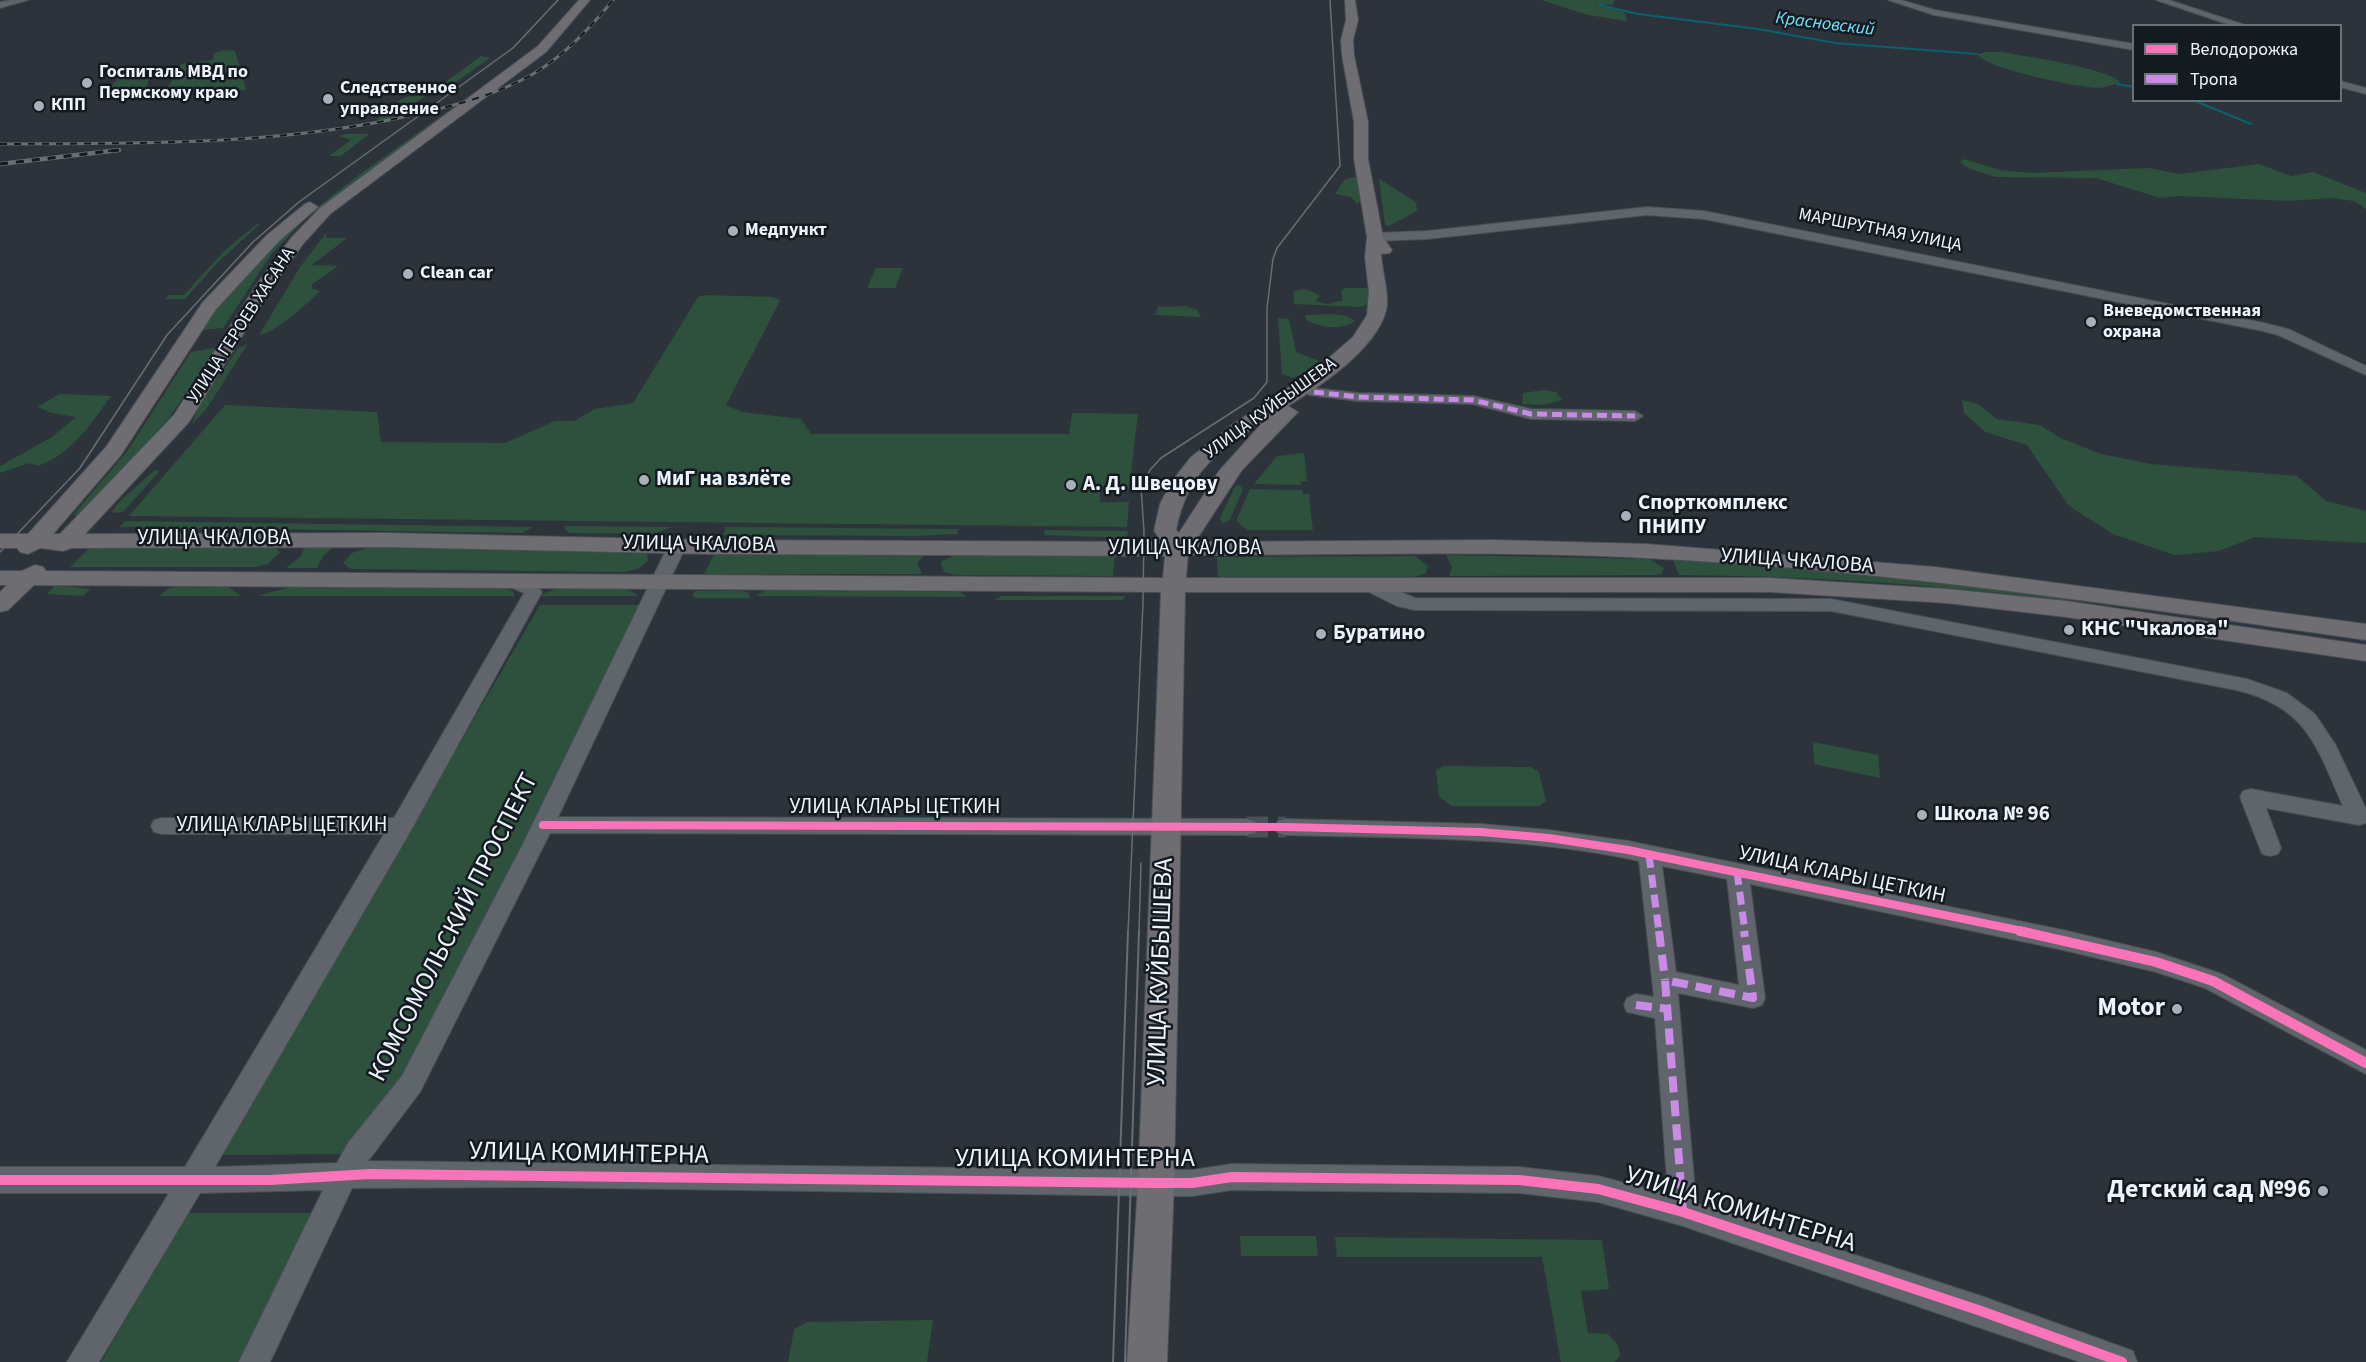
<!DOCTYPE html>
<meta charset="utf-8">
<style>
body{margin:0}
#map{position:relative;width:2366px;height:1362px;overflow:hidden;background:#2d333a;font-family:"Source Sans 3",sans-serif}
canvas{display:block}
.legend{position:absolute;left:2132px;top:24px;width:210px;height:78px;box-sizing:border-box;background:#151a20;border:2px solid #6b7178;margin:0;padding:8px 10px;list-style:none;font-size:18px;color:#ecf4fd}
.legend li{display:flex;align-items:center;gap:12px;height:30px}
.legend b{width:30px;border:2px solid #6b7178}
</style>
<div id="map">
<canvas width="2366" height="1362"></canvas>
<ul class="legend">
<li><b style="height:8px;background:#fb73b8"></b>Велодорожка</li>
<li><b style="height:8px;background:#ca8be6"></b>Тропа</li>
</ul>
</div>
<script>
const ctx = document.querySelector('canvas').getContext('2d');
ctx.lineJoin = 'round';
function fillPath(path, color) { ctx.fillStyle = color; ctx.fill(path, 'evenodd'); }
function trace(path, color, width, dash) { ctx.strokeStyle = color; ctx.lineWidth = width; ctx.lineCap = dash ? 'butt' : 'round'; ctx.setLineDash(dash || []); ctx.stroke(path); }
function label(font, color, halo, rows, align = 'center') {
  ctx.font = font + ' "Source Sans 3",sans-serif'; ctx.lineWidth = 5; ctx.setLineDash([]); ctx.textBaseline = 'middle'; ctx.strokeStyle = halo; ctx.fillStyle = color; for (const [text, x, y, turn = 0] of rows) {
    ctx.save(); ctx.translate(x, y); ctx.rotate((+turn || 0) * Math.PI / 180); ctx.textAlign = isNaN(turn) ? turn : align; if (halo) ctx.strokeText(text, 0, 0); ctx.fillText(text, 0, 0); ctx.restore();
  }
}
fillPath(new Path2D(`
 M 1541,0 L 1615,0 L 1612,5 L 1594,5 L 1624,12 L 1627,21 L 1588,15 Z
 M 224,50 L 235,51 L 246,90 L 166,91 L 181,64 L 213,60 L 214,53 Z
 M 1988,52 L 2002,52 C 2024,56 2107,68 2120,82 C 2114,85 2103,88 2097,88 C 2078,87 1985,69 1977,54 Z
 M 481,56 L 490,58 L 446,89 L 436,89 Z
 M 150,70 L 147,90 L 109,90 L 121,74 Z
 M 426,95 L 394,119 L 377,122 L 380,115 L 391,115 L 398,110 L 387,109 L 405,97 Z
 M 464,103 L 306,218 L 271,255 L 223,328 L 201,330 C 268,232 364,172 458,104 Z
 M 345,134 L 369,134 L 341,156 L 329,156 L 351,140 L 338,136 Z
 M 1964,159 L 2000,170 L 2031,173 L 2149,168 L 2179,174 L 2259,164 L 2291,176 L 2313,172 L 2366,193 L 2366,209 L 2354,201 L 2331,198 L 2289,201 L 2180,196 L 2160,198 L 2096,178 L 1995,177 L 1968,168 L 1960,162 Z
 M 1357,176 L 1360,201 L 1357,204 L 1351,197 L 1335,194 L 1344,180 Z
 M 1379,179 L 1416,202 L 1417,211 L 1389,226 L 1385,225 Z
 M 257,224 L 260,224 L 219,261 L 185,299 L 165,299 L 169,295 L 184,295 L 224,251 Z
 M 327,232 L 326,238 L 347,238 L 312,265 L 338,266 L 311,285 L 313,289 L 320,291 C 308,303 275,333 259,335 L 300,267 Z
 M 876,268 L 903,268 L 895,288 L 867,288 Z
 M 1346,288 L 1369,288 L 1372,294 L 1368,304 L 1361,307 L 1294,304 L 1293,292 C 1304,287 1310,290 1320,296 L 1315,301 L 1328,304 L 1343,300 L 1341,291 Z
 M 707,295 L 774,297 L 780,301 L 726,405 L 742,412 L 801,419 L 811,434 L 1069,434 L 1072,413 L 1138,414 L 1129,489 L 1100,490 L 1100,502 L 1129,502 L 1127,527 L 129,516 L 225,405 L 377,412 L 381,442 L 505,443 L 555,421 L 574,421 L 595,409 L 633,403 L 698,297 Z
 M 1185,306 L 1197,310 L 1201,317 L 1155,315 L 1158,307 Z
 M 1305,315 C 1319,315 1345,311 1355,321 C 1342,331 1321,327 1307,321 Z
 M 1278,318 L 1289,319 L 1296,352 L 1319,361 L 1321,365 L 1293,378 L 1282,374 Z
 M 247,345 L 207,408 L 192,425 L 197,409 L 238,348 Z
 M 213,348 L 217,349 L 168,419 L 81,515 L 73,515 L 128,450 L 191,352 Z
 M 1544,390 L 1556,392 L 1562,400 L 1543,405 L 1522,404 L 1523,393 Z
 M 59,394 L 111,396 C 91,424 72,454 38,466 L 29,463 L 0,473 L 0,466 L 52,437 L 76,417 L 51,413 L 38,407 Z
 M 1962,400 L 1978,404 L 1997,419 L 2040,425 L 2060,438 L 2101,454 L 2151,464 L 2297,476 L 2326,501 L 2366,511 L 2366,543 L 2255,537 L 2219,551 L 2175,555 L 2113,534 L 2069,506 L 2027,445 L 1985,432 L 1964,413 Z
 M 1304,453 L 1307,481 L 1301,481 L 1301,485 L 1254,484 L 1277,456 Z
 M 155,470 L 160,471 L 123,512 L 111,513 L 118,503 Z
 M 1239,485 L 1243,489 L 1230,520 L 1223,524 L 1220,518 L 1235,486 Z
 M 1250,489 L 1302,490 L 1303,494 L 1309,494 L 1313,530 L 1247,530 L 1236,521 Z
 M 125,521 L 533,527 L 522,533 L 120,527 Z
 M 565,526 L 672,527 L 654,534 L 569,533 L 564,528 Z
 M 726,527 L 958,529 L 957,534 L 914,536 L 723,535 Z
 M 1044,530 L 1128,531 L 1127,538 L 1045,535 Z
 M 92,546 L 272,546 L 280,552 L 268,564 L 255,567 L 70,567 Z
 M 304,548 L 333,548 L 323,556 L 317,568 L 286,568 L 301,556 Z
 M 366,548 L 639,551 L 647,554 L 648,560 L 640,568 L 624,572 L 351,569 L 343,563 L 352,553 Z
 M 715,553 L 926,554 L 917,563 L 922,573 L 920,574 L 704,574 Z
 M 957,554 L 1115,555 L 1113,576 L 955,575 L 944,572 L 941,565 L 942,561 Z
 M 1446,555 L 1649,559 L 1664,568 L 1661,574 L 1655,575 L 1449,576 L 1452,568 Z
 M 1415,556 L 1428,566 L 1426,573 L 1414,577 L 1218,578 L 1217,557 Z
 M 1673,560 C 1804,568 1935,580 2065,598 L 2066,601 C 1937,584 1809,576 1679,575 Z
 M 55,585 L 90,589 L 83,596 L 47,594 Z
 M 185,585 L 225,585 L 241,596 L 159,596 L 169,588 Z
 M 297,585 L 508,588 L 514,592 L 514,596 L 257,596 Z
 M 558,588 C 575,588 629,583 638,596 L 538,596 Z
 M 767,590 L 960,592 L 967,597 L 755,596 Z
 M 695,591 L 743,591 L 749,593 L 750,598 L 697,598 L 692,596 Z
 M 1002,596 L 1126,596 L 1123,600 L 994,600 Z
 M 540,605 L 646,605 L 419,1059 L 352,1154 L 221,1155 Z
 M 1813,742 L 1878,755 L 1880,778 L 1814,764 Z
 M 1443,766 L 1530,767 L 1539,772 L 1546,801 L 1539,806 L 1452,806 L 1439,797 L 1436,770 Z
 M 188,1213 L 320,1213 L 245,1362 L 101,1362 Z
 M 1240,1236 L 1316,1236 L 1318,1256 L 1241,1256 Z
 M 1335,1237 L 1602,1240 L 1609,1289 L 1581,1291 L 1588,1333 L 1608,1334 L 1618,1345 L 1620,1355 L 1615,1362 L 1561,1362 L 1542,1257 L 1337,1257 Z
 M 933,1320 L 927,1362 L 788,1362 L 794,1329 L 807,1322 Z`), '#2d513d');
trace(new Path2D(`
 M 1599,5 L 1638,14 L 1758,29 L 1835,43 L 1977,54
 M 2117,84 L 2134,87
 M 2193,100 L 2251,124`), '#0a6270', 2);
trace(new Path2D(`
 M 1247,827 L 1286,827`), '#4a5057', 21, [21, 10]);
const minor = new Path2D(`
 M 12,0 L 28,0 L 0,8 L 0,2 Z
 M 1888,0 L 1901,0 L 1935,10 L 2134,44 L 2134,50 L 1934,15 Z
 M 2156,0 L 2169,0 L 2248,26 L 2233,26 Z
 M 2340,81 L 2366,88 L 2366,94 L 2340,87 Z
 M 1647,207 L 1704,211 L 2264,323 L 2288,329 L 2366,366 L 2366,375 L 2278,335 L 2263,331 L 1704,219 L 1647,215 L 1427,239 L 1375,241 L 1369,237 L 1375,233 L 1427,231 Z
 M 1314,388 L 1358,393 L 1473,396 L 1531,409 L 1635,411 L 1643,416 L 1635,421 L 1531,419 L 1473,404 L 1358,401 L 1309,395 L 1307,392 L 1309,389 Z
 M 677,541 L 686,546 L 558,817 L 1247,819 L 1255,821 L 1258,827 L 1255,833 L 1247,835 L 550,833 L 420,1092 L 368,1161 L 1156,1170 L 1192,1170 L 1232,1164 L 1519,1167 L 1598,1176 L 1668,1194 L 1655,1018 L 1627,1012 L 1624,1005 L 1627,998 L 1636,994 L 1654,997 L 1639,861 C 1523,836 1404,838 1286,835 L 1278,833 L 1275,827 L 1278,821 L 1286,819 L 1481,824 L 1549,830 L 1628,841 L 2063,930 L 2156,952 L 2222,974 L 2366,1050 L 2366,1074 L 2205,988 L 2156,972 L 2063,950 L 1750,884 L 1765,998 L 1762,1005 L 1753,1008 L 1678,993 L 1696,1203 L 1981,1296 L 2122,1347 L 2133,1351 L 2137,1362 L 2080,1362 L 1683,1226 L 1598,1202 L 1519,1193 L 1232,1190 L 1192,1196 L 1156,1196 L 532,1187 L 352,1188 L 270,1362 L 239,1362 L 323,1190 L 200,1193 L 99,1362 L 67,1362 L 169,1193 L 0,1193 L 0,1167 L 185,1167 L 384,834 L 162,834 L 154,832 L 151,826 L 154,820 L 162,818 L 394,818 L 524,593 L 503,584 L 500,580 L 509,575 C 522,578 534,581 542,592 L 410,832 L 215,1167 L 337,1163 L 348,1143 L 402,1076 L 524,842 L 668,546 ZM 1662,866 L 1727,879 L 1739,985 L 1676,972 Z
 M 1371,580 L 1415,598 L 1831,599 L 2247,679 L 2287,693 L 2315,714 L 2335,744 L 2366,809 L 2366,823 L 2359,825 L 2266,808 L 2281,848 L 2278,854 L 2270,856 L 2262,854 L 2240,797 L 2243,791 L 2251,789 L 2343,806 C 2316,745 2307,707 2236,690 L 1831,611 L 1415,610 L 1397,606 L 1365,590 L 1362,586 Z`);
const major = new Path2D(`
 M 579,0 L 590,0 L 546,52 L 330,214 L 303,244 L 271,289 L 189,422 L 85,534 L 386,533 L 709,540 L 1162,542 L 1154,531 L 1160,504 L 1172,481 L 1191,457 L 1233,424 L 1315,370 L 1353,337 L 1367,315 L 1369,292 L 1365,258 L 1367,237 L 1354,159 L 1354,122 L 1342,55 L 1341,40 L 1346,20 L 1345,0 L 1355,0 L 1358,20 L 1353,40 L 1354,55 L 1368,122 L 1368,159 L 1383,237 L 1392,250 L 1390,253 L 1381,254 C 1382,271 1388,288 1387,305 C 1382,345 1321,386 1288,406 L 1298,412 L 1242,470 L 1195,542 L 1493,540 L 1646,544 L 1935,567 L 2366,624 L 2366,640 C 2127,606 1887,570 1645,558 C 1493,550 1340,555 1188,555 L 1186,578 L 1770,578 L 1947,589 L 2066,601 L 2366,645 L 2366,661 L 2066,617 L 1947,603 L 1770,592 L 1185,592 L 1174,1183 L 1167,1362 L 1127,1362 L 1138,1183 L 1161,592 L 34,585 L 8,610 L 0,612 L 0,592 L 7,585 L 0,585 L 0,571 L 22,571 L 35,565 L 43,567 L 46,571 L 1163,578 L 1165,556 L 709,554 L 386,547 L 72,548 L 63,551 L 40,548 L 28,554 L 20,552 L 17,548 L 0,548 L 0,534 L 28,534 L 106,447 L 203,302 L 267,235 L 305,204 L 310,202 L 318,207 L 279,241 L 216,309 L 121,455 L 53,534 L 60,534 L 174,415 L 257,284 L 291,238 L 320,208 L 538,46 ZM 1264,421 L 1219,471 L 1179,533 L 1176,530 C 1188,472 1216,452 1264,421 Z`);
trace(minor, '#4a4f55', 2);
trace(major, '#4a4f55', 2);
fillPath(minor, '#5f656b');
fillPath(major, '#6e6e72');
trace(new Path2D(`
 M 0,552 L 80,468 L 167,335 L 253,242 L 299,202 L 513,48 L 558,0
 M 1128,932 L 1143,603 L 1144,531 L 1141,488 L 1150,470 L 1161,458 L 1254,398 L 1267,382 L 1267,308 L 1273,259 L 1277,248 L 1340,166 L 1330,0
 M 1139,932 L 1141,863`), '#686e73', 1.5);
trace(new Path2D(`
 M 1113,1362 L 1128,931
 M 1125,1362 L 1139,931`), '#686e73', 2);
const railFar1 = new Path2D(`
 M 0,144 C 140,143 281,146 417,114 C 457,105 498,94 533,74 C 565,55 590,28 613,0
 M 108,151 L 119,150`);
const rail = new Path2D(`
 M 0,164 L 119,150`);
trace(railFar1, '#686e73', 3);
trace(rail, '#686e73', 4.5);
trace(railFar1, '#151a20', 2, [7]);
trace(rail, '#151a20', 3, [8]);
trace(new Path2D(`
 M 1314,392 L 1358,397 L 1473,400 L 1531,414 L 1635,416`), '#ca8be6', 5, [10, 5]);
trace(new Path2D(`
 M 1649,855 L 1659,932
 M 1737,872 L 1745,932`), '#ca8be6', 7, [13, 7]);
trace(new Path2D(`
 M 1659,931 L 1665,980
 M 1636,1005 L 1668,1009
 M 1683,1212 L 1665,980 L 1753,998 L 1744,931`), '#ca8be6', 8, [16, 8]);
trace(new Path2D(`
 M 543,825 L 1286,827 L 1481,832 L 1549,838 L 1628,850 L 2027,932`), '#fb73b8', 8);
trace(new Path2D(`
 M 2020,931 L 2156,962 L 2213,981 L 2366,1063
 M 0,1180 L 270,1180 L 370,1174 L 1156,1183 L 1192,1183 L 1232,1177 L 1519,1180 L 1598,1189 L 1683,1212 L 1981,1311 L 2122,1362`), '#fb73b8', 10);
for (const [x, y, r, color] of [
 [87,83,6,"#a9b0b9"],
 [328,99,6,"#a9b0b9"],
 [39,106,6,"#a9b0b9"],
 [733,231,6,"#a9b0b9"],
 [408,274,6,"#a9b0b9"],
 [2091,322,6,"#a9b0b9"],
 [644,480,6,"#a9b0b9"],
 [1071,485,6,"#a9b0b9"],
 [1626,516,6,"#a9b0b9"],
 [2069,630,6,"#a9b0b9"],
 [1321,634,6,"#a9b0b9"],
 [1922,815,6,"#a9b0b9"],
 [2177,1009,6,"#a9b0b9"],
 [2323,1191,6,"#a9b0b9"]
]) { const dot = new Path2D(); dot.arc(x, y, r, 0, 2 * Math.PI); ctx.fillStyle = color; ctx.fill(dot); trace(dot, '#151a20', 2); }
label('italic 18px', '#6ee3fa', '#151a20', [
 ["Красновский",1825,25,7]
]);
label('bold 18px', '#ecf4fd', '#151a20', [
 ["Госпиталь МВД по",99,73],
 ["Пермскому краю",99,94],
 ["Следственное",340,89],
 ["управление",340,110],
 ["КПП",51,106],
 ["Медпункт",745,231],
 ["Clean car",420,274],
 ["Вневедомственная",2103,312],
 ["охрана",2103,333]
], 'left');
label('18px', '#ecf4fd', '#151a20', [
 ["МАРШРУТНАЯ УЛИЦА",1880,231,11],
 ["УЛИЦА ГЕРОЕВ ХАСАНА",242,326,-57],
 ["УЛИЦА КУЙБЫШЕВА",1271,409,-36]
]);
label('bold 21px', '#ecf4fd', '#151a20', [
 ["МиГ на взлёте",656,480],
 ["А. Д. Швецову",1083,485],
 ["Спорткомплекс",1638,504],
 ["ПНИПУ",1638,528],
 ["КНС \"Чкалова\"",2081,630],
 ["Буратино",1333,634],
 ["Школа № 96",1934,815]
], 'left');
label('21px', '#ecf4fd', '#151a20', [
 ["УЛИЦА ЧКАЛОВА",214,539],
 ["УЛИЦА ЧКАЛОВА",699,545,1],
 ["УЛИЦА ЧКАЛОВА",1185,549],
 ["УЛИЦА ЧКАЛОВА",1797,562,4],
 ["УЛИЦА КЛАРЫ ЦЕТКИН",895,808],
 ["УЛИЦА КЛАРЫ ЦЕТКИН",282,826],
 ["УЛИЦА КЛАРЫ ЦЕТКИН",1842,876,12]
]);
label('26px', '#ecf4fd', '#151a20', [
 ["КОМСОМОЛЬСКИЙ ПРОСПЕКТ",455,928,-63],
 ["УЛИЦА КУЙБЫШЕВА",1162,972,-88],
 ["УЛИЦА КОМИНТЕРНА",589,1155,1],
 ["УЛИЦА КОМИНТЕРНА",1075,1160],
 ["УЛИЦА КОМИНТЕРНА",1740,1211,17]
]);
label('bold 26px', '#ecf4fd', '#151a20', [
 ["Motor",2165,1009],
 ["Детский сад №96",2311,1191]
], 'right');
</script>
